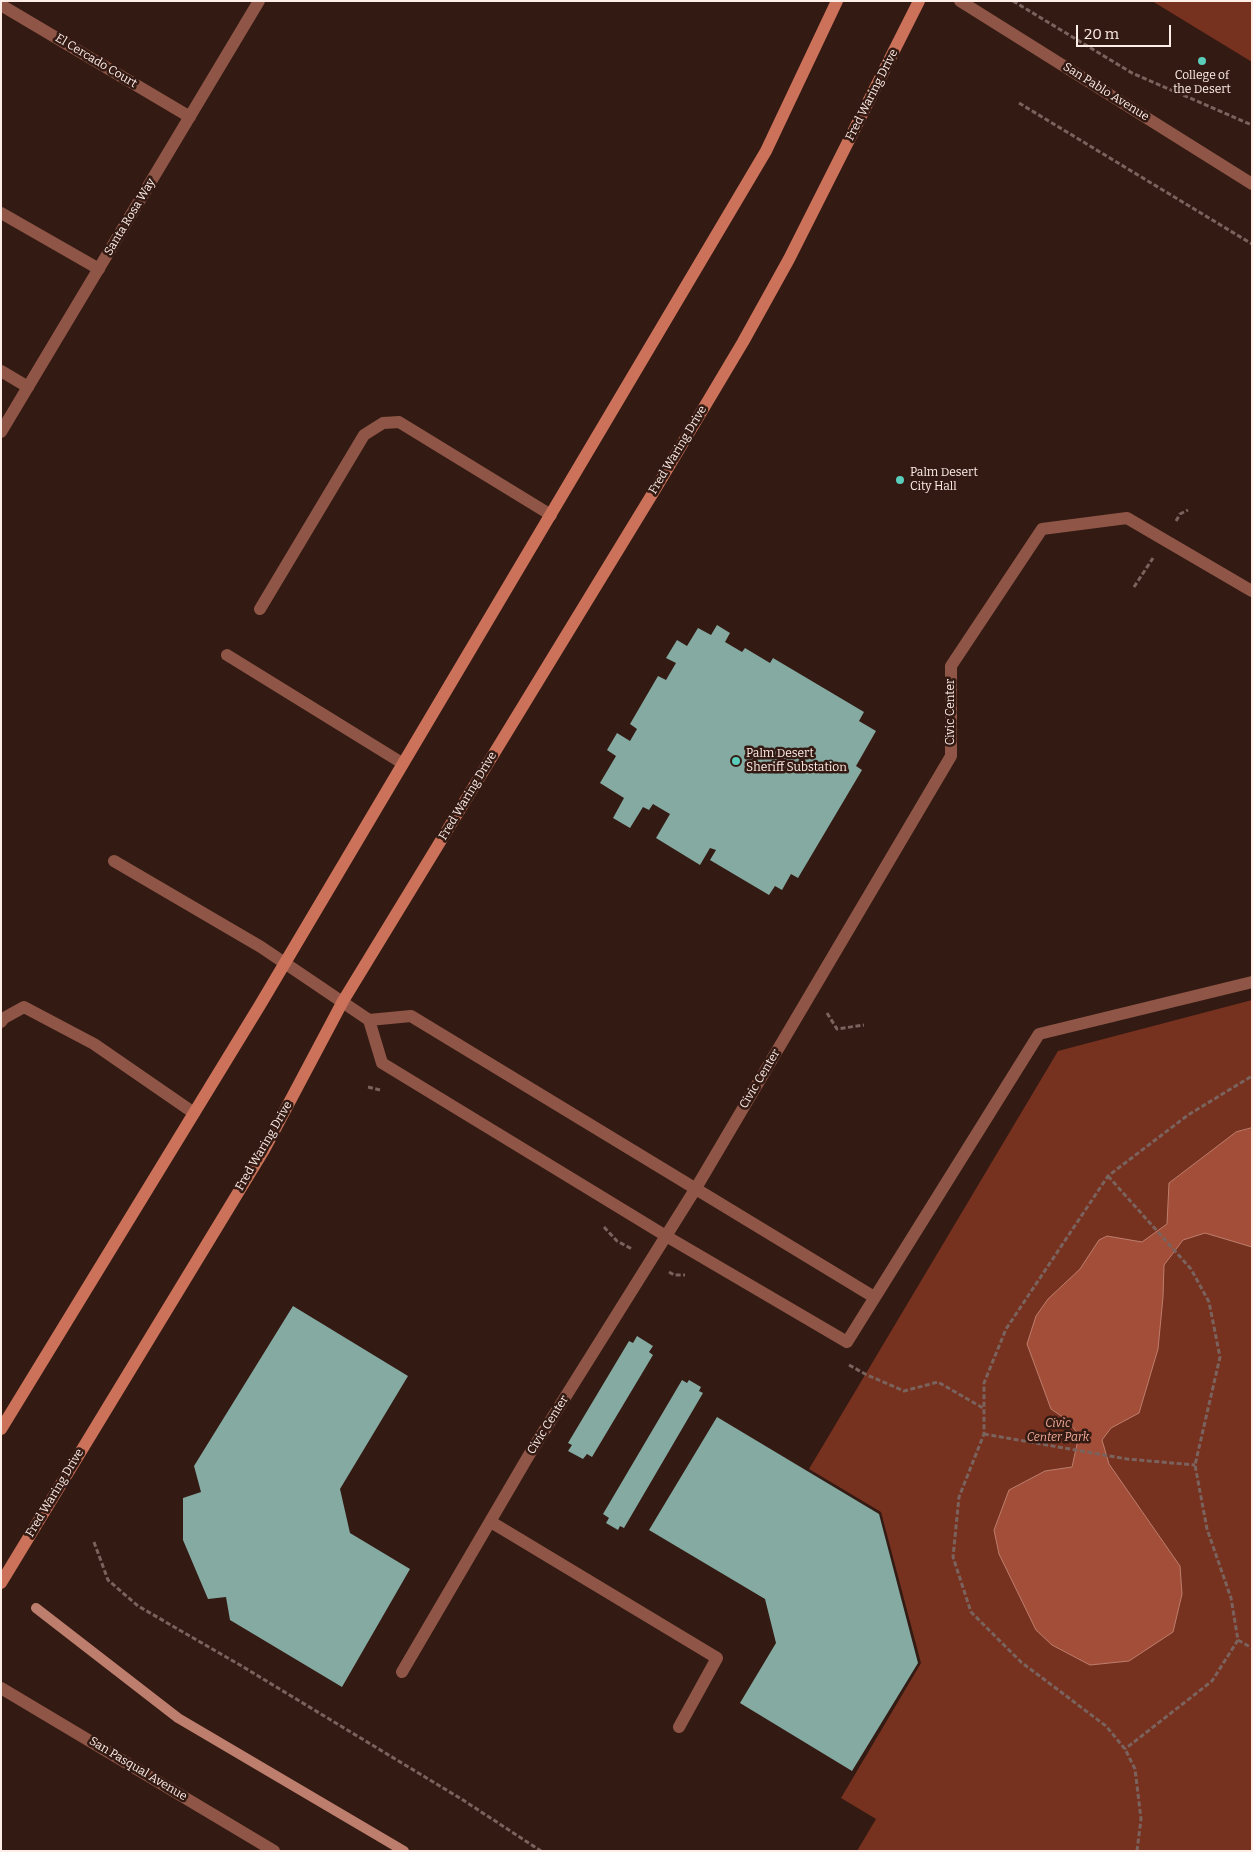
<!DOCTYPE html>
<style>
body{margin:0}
#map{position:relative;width:1253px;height:1852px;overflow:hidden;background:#331a13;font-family:Bitter,serif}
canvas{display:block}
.frame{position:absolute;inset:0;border:2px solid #ffede8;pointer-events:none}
.scale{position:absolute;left:1076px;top:25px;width:95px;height:22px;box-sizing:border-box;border:2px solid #ffede8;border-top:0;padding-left:6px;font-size:15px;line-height:18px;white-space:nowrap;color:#ffede8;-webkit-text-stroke:4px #331a13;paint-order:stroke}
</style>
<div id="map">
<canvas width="1253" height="1852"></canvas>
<div class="frame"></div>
<div class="scale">20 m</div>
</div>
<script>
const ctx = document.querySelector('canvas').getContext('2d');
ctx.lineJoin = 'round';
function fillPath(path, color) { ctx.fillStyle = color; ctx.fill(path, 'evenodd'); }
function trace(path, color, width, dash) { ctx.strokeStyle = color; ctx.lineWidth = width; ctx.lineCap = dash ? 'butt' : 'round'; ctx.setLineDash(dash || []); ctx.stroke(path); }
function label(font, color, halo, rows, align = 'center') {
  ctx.font = font + ' Bitter,serif'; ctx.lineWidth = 5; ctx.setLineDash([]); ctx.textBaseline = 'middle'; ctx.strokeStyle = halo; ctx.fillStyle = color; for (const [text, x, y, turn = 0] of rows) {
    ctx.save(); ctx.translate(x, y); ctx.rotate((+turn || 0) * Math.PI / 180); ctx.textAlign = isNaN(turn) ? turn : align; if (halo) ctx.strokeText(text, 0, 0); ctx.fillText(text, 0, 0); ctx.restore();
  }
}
fillPath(new Path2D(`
 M 1152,1 L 1252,1 L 1252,62 Z
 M 1252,1000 L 1252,1851 L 857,1851 L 876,1819 L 841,1798 L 921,1663 L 881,1512 L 809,1469 L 1058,1051 Z`), '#77311f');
const water = new Path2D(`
 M 1252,1128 L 1252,1247 L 1205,1233 L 1183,1240 L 1164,1265 L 1163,1297 L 1158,1349 L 1139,1413 L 1111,1428 L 1102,1440 L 1109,1464 L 1180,1566 L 1182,1594 L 1173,1632 L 1129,1661 L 1090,1665 L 1052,1645 L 1036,1630 L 999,1554 L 994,1530 L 1009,1490 L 1045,1471 L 1072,1467 L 1079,1435 L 1067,1420 L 1051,1409 L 1027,1344 L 1036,1316 L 1048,1299 L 1080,1269 L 1099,1240 L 1107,1236 L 1142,1242 L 1167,1224 L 1169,1183 L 1236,1132 Z`);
fillPath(water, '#a24e38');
trace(water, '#be7e6d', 1);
trace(new Path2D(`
 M 36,1608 L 178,1718 L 404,1851`), '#be7e6d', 10);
fillPath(new Path2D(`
 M 717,625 L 730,633 L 725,642 L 742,652 L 745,648 L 770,663 L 773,658 L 864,712 L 859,721 L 876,731 L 856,766 L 862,770 L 798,878 L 791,874 L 782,890 L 775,886 L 769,895 L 710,860 L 716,850 L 710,848 L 700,865 L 656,838 L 670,814 L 653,804 L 649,810 L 643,807 L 630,828 L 613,818 L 624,798 L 600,783 L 616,756 L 607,750 L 617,733 L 630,741 L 637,729 L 630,724 L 658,676 L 666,680 L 676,663 L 666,658 L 677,640 L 687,646 L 698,628 L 711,635 Z
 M 293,1306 L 408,1376 L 340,1489 L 350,1533 L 410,1569 L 342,1687 L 230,1620 L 226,1597 L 208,1599 L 183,1540 L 183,1498 L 201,1492 L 194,1466 Z
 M 637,1336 L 653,1346 L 649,1352 L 653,1355 L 592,1457 L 587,1454 L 583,1459 L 568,1451 L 572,1445 L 568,1443 L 629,1341 L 633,1343 Z
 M 682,1380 L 687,1383 L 689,1380 L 701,1387 L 699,1391 L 703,1393 L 624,1528 L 620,1526 L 618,1530 L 606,1523 L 609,1518 L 603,1514 Z
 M 717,1417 L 879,1514 L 918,1663 L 852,1771 L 740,1703 L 776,1643 L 765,1599 L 649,1530 Z`), '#84aaa2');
trace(new Path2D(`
 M 1013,1 L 1132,73 L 1252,125
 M 1019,103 L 1252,244
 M 1176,521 L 1180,514 L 1188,510
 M 1134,587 L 1153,558
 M 827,1013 L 837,1029 L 864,1025
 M 368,1087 L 380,1090
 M 1108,1176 L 1191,1269 L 1209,1302 L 1220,1357 L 1195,1465 L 1207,1529 L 1231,1598 L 1238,1640 L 1212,1681 L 1125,1749
 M 604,1227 L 617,1241 L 632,1249
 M 669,1272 L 674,1275 L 685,1275
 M 849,1365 L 867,1375 L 904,1391 L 938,1382 L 983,1408
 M 984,1434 L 1127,1459 L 1195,1465
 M 94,1542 L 108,1580 L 138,1606 L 240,1665 L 463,1800 L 541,1851
 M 1238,1640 L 1252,1648
 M 1137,1851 L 1141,1819 L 1135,1769 L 1125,1749 L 1106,1726 L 1021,1662 L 971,1612 L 953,1557 L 959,1497 L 984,1434 L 984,1383 L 1006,1329 L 1108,1176 L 1188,1115 L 1252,1076`), '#7a635d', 3, [5, 2.5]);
trace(new Path2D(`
 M 1,213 L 99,269
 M 1,371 L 28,387
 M 260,609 L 364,435 L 383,423 L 399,422 L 551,515
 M 227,655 L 402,763
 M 114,861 L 261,947 L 369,1020 L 382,1063 L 666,1236 L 847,1342 L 1039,1034 L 1252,982
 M 369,1020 L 411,1016 L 874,1297
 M 1,1022 L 4,1018 L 24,1007 L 94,1044 L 194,1113
 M 491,1522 L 717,1658 L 679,1727
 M 402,1672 L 529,1455 L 696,1188 L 951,756 L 951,666 L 1042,529 L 1127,518 L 1252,591`), '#8f5647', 12);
trace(new Path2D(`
 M 1,5 L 190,117
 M 1,432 L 259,1
 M 1,1688 L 274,1851`), '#8f5647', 12);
trace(new Path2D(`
 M 960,1 L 1252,184`), '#8f5647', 12);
trace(new Path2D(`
 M 1,1429 L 260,1005 L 766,151 L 837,1
 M 1,1583 L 264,1150 L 343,1001 L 659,483 L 743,342 L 789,259 L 919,1`), '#cc725a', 12);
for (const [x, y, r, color] of [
 [1202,61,5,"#5bcebb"],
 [900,480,5,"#5bcebb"],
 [736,761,5,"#5bcebb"]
]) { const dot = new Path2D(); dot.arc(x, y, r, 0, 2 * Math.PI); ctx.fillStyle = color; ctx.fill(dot); trace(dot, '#331a13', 2); }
label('12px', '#ffede8', '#331a13', [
 ["El Cercado Court",96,61,31],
 ["San Pablo Avenue",1106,92,32],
 ["Fred Waring Drive",872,95,-63],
 ["Santa Rosa Way",130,217,-59],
 ["Fred Waring Drive",678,450,-59],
 ["Civic Center",951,712,-90],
 ["Fred Waring Drive",468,796,-59],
 ["Civic Center",760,1079,-59],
 ["Fred Waring Drive",264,1146,-60],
 ["Civic Center",548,1425,-58],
 ["Fred Waring Drive",55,1493,-59],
 ["San Pasqual Avenue",138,1769,31]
]);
label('12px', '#ffede8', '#331a13', [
 ["College of",1202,76,"center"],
 ["the Desert",1202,90,"center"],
 ["Palm Desert",910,473],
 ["City Hall",910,487],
 ["Palm Desert",746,754],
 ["Sheriff Substation",746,768]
], 'left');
label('italic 12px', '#f1aa97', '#331a13', [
 ["Civic",1058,1424],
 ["Center Park",1058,1438]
]);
</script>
